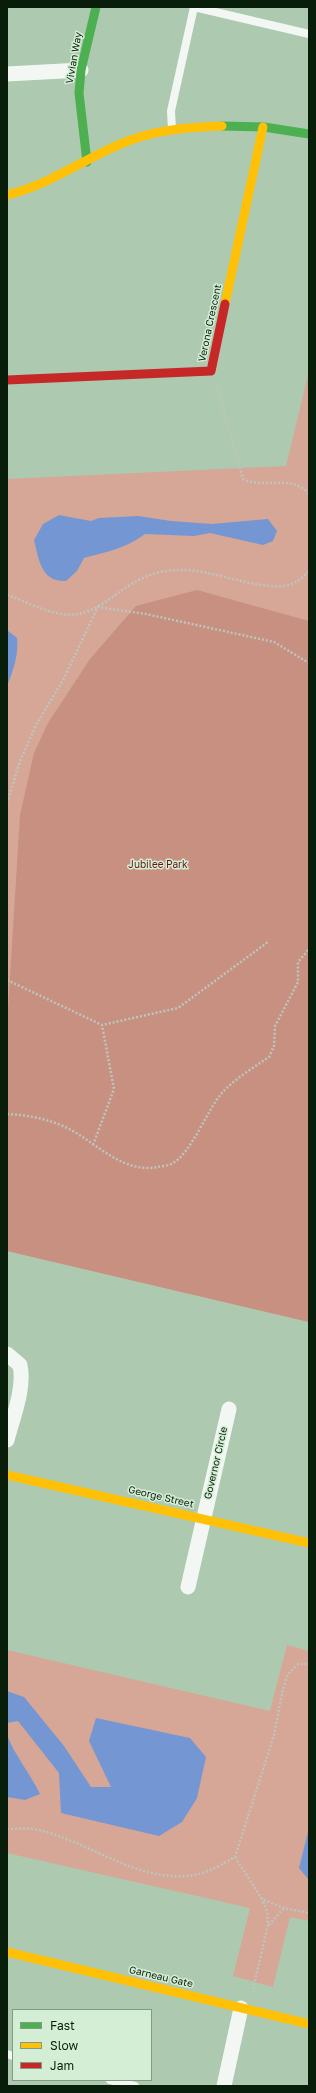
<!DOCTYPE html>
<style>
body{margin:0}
#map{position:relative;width:316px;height:2093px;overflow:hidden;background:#adc9af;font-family:"Golos Text",sans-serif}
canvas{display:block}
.frame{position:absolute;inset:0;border:8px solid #091d0b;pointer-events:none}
.legend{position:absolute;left:12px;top:2009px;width:140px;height:72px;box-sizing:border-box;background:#d4eed5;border:1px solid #839a84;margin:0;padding:5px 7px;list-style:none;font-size:12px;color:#091d0b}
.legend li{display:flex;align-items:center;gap:8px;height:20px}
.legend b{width:20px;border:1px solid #839a84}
</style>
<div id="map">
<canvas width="316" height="2093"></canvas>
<div class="frame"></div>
<ul class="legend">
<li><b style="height:5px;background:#4caf50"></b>Fast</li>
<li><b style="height:5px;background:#ffc107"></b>Slow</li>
<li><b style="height:5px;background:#c62828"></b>Jam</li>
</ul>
</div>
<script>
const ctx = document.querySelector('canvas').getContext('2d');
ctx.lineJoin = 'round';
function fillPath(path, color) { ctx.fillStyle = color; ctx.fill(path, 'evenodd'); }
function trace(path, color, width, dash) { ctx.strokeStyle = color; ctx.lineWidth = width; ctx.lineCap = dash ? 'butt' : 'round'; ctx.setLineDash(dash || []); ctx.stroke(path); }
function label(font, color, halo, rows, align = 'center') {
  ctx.font = font + ' "Golos Text",sans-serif'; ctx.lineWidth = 3; ctx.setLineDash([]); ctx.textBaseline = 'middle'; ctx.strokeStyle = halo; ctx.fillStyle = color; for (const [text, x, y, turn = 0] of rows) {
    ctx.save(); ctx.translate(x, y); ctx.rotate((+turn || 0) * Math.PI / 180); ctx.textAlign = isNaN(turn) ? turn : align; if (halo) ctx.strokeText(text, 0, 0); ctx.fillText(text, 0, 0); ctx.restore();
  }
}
fillPath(new Path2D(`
 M 309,371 L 309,1322 L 7,1251 L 7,479 L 286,466 Z
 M 287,1645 L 309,1651 L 309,1921 L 290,1917 L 273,1987 L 233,1976 L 250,1908 L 7,1853 L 7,1650 L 270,1711 Z`), '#d6a796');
fillPath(new Path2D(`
 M 197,590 L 309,621 L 309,1322 L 7,1251 L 7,1025 L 20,815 L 34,753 L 48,723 L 90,659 L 136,606 Z`), '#c79080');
fillPath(new Path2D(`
 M 59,515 L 91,521 L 99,518 L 138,516 L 171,521 L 212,524 L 268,519 L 277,531 L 273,541 L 263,545 L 210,533 L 194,536 L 145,534 C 127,548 106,552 84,558 L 77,571 L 66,581 C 41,582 39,560 34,540 L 43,524 Z
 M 7,630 L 17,638 C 19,654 13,671 7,686 Z
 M 7,1691 L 24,1697 L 64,1746 L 91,1787 L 111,1787 L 89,1741 L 96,1718 L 190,1738 L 206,1757 L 197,1798 L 182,1822 L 159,1836 L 61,1813 L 59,1773 L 18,1721 L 7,1723 Z
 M 7,1735 C 15,1756 30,1773 40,1794 L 25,1800 L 7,1797 Z
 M 309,1828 L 309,1880 L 299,1868 Z`), '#7496d3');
trace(new Path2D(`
 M 217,386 L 243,479 C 263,489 293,474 309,494
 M 7,595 C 25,601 42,611 62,614 C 93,619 112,594 137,581 C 149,574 164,570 178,570 C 212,568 264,594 292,584 C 299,581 304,576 309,571
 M 7,803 L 20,761 L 36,725 L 62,682 L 98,607 L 146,614 L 274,642 L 309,663
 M 7,980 L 102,1025 L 178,1008 L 268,942
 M 7,1114 C 27,1115 44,1118 63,1126 C 95,1140 120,1174 158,1167 C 162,1166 169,1166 173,1163 C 191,1153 207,1111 221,1094 C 234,1079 253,1068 269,1057 L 274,1046 L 275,1026 L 298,982 L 298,962 L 309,949
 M 93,1145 L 114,1089 L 102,1025
 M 7,1829 C 16,1829 26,1828 34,1829 C 90,1840 140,1887 199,1874 C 211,1871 224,1863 235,1857 L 274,1735 L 283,1689 L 288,1674 L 298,1664 L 309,1664
 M 235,1857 L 262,1899 L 284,1908 L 309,1913
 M 269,1925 L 284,1908
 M 253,1993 L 253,1989 L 268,1925 L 267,1911 L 262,1899`), '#bdc6be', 2.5, [2, 2]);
trace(new Path2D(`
 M 194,7 L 309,34
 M 172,130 L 171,111 L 194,7
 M 7,2054 L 13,2056
 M 110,2080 L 135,2086`), '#f3f7f3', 8);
trace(new Path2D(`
 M 7,74 L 81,70
 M 7,1354 L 20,1365 C 25,1388 13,1417 7,1440
 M 188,1587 L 229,1409
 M 224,2086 L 241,2008`), '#f3f7f3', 15);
trace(new Path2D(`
 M 222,126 L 264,127 L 309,134
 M 87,162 L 79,93 L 81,70 L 96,7`), '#4caf50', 9);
trace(new Path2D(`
 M 7,195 C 50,185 83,159 123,143 C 154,130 189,127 222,126
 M 225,304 L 263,127
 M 7,1475 L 309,1543
 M 7,1952 L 309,2024`), '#ffc107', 9);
trace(new Path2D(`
 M 7,380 L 211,371 L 225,304`), '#c62828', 9);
label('10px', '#091d0b', '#d4eed5', [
 ["Vivian Way",74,58,-80],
 ["Verona Crescent",210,323,-78],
 ["Governor Circle",216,1463,-77],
 ["George Street",161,1497,13],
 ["Garneau Gate",161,1977,13]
]);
label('10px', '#641715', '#d4eed5', [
 ["Jubilee Park",158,865]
]);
</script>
